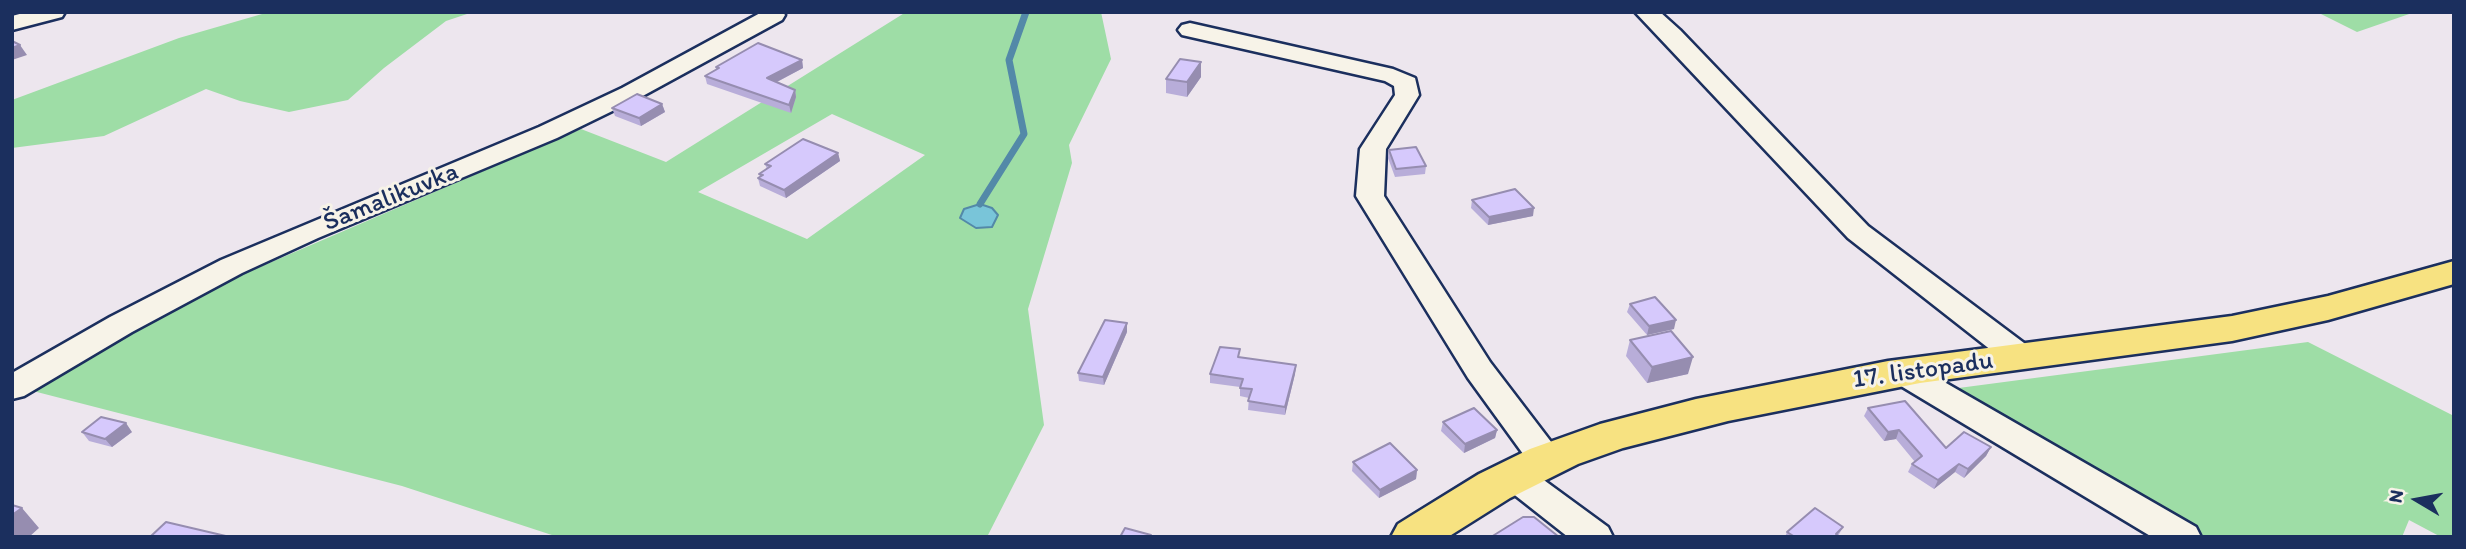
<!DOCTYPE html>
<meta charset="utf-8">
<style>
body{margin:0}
#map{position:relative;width:2466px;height:549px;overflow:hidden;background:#ede6ee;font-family:Itim,sans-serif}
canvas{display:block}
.frame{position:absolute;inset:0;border:14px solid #1b2f5e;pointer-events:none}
.north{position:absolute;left:2382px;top:465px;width:70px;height:70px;-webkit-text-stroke:5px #f7f3e8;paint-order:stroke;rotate:280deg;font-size:19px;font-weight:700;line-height:28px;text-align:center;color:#1b2f5e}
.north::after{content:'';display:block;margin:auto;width:24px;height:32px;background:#1b2f5e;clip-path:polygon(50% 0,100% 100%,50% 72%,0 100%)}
</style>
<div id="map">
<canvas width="2466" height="549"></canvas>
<div class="frame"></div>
<div class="north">N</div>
</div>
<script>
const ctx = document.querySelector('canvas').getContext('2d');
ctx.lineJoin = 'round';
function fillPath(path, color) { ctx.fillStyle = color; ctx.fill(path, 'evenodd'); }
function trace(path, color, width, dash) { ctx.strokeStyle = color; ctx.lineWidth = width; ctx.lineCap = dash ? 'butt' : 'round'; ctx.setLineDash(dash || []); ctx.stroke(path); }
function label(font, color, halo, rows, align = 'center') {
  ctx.font = font + ' Itim,sans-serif'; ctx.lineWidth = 6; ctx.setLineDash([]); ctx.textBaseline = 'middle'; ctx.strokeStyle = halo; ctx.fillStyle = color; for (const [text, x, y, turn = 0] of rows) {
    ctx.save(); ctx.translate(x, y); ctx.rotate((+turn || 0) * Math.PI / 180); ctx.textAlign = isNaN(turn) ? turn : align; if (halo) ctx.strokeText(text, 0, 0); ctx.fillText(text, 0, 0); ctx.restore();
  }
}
fillPath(new Path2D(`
 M 269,12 L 473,12 L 446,21 L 384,68 L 348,100 L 289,112 L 240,101 L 206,89 L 104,136 L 12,148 L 12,100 L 179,38 Z
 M 906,12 L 1101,12 L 1111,59 L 1069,145 L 1072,163 L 1028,309 L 1044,425 L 987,537 L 558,537 L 402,486 L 33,391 L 204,291 L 581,129 L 666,162 ZM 832,114 L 925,155 L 807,239 L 698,192 Z
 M 2317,12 L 2415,12 L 2357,32 Z
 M 2308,342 L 2454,416 L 2454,537 L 2441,537 L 2409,520 L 2402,537 L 2190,537 L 1951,389 Z`), '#9edda6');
const water = new Path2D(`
 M 980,204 L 992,208 L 998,215 L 992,227 L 976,228 L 960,218 L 964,209 Z`);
fillPath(water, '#79c5d9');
trace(water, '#5389a8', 2);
trace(new Path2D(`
 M 980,204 L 1024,134 L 1009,60 L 1026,12`), '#5389a8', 7);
const minor = new Path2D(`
 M 27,12 L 65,12 L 62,17 L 12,30 L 12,16 Z
 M 762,12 L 783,12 L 785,15 L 782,20 L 639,98 L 557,138 L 318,238 L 242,273 L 132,332 L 24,396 L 12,399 L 12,373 L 110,317 L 221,260 L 539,127 L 622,88 Z
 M 1635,12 L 1660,12 L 1680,30 L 1868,226 L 2032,349 L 2037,357 L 2032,365 L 2021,368 L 2010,365 L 1848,238 Z
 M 1190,23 L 1393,69 L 1415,78 L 1419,95 L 1386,149 L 1384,196 L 1490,362 L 1558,451 L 1563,460 L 1558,469 L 1546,473 L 1534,469 L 1468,378 L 1356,196 L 1360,149 L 1395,95 L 1394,86 L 1385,81 L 1182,35 L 1178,30 L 1182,25 Z
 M 1902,361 L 1913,364 L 2196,527 L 2201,537 L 2152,537 L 1891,380 L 1886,372 L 1891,364 Z
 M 1514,463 L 1526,467 L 1608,527 L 1613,537 L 1568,537 L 1502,485 L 1496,476 L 1502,467 Z`);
const major = new Path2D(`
 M 2454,261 L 2454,284 L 2328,320 L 2232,341 L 1920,383 L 1728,421 L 1623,448 L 1578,464 L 1510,498 L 1448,537 L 1391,537 L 1398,524 L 1414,514 L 1479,474 L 1530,449 L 1600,424 L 1696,399 L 1888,361 L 2232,316 L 2328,296 Z`);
trace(minor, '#1b2f5e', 5);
trace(major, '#1b2f5e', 5);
fillPath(minor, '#f7f3e8');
fillPath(major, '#f7e281');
fillPath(new Path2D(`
 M 802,60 L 803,68 L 777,82 L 795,90 L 796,97 L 791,113 L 707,84 L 705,76 L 716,69 L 716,67 Z
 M 1201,62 L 1201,77 L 1187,97 L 1166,93 L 1166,79 Z
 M 662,104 L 665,112 L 641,126 L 615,116 L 612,108 Z
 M 1389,150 L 1426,166 L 1425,174 L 1395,177 L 1388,158 Z
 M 838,153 L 840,161 L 786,198 L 760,186 L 758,178 L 760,177 L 759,174 L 767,169 L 765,164 Z
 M 1472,200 L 1533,216 L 1488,225 L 1471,208 Z
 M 1630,304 L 1674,329 L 1647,335 L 1627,312 Z
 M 1127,332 L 1104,385 L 1079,381 L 1078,373 Z
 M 1630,340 L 1688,374 L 1647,383 L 1626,356 Z
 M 1240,357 L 1296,365 L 1295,374 L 1285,415 L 1248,410 L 1249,398 L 1240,396 L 1240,387 L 1210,383 L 1210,374 Z
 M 1868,408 L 1946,448 L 1991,447 L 1986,456 L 1964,478 L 1955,472 L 1934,489 L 1908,472 L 1912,464 L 1915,462 L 1896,439 L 1884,441 L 1864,416 Z
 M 1443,422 L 1497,430 L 1495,438 L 1464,453 L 1441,431 Z
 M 82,432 L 132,432 L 112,447 L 89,441 Z
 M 1353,462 L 1417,470 L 1416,479 L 1379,498 L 1352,471 Z
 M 1843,527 L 1838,536 L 1839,537 L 1785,537 L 1787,532 Z`), '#b8add9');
fillPath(new Path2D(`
 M 20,45 L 27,55 L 12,60 L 12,48 Z
 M 802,60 L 803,68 L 769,86 L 767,78 Z
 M 1201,62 L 1201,77 L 1187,97 L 1187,82 Z
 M 795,90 L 796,97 L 791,113 L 789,105 Z
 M 662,104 L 665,112 L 641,126 L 639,118 Z
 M 838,153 L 840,161 L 786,198 L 784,190 Z
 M 1534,208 L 1533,216 L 1488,225 L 1489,217 Z
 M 1676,320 L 1674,329 L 1647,335 L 1649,326 Z
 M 1127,323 L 1127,332 L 1104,385 L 1103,377 Z
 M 1693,357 L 1688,374 L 1647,383 L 1652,367 Z
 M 1296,365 L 1295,374 L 1285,415 L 1285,407 Z
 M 126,423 L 132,432 L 112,447 L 105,439 Z
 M 1497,430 L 1495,438 L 1464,453 L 1465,444 Z
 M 1899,430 L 1896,439 L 1884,441 L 1888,432 Z
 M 1991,447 L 1986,456 L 1964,478 L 1968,469 Z
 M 1959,464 L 1955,472 L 1934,489 L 1938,480 Z
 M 1417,470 L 1416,479 L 1379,498 L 1380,490 Z
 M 22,508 L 39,528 L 29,537 L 12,537 L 12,515 Z`), '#968db0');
const building = new Path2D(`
 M 12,41 L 20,45 L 12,48 Z
 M 758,43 L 802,60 L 767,78 L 795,90 L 789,105 L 705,76 L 719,68 L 716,67 Z
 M 1180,59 L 1201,62 L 1187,82 L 1166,79 Z
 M 637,94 L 662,104 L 639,118 L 612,108 Z
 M 803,139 L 838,153 L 784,190 L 758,178 L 763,175 L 759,174 L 771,166 L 765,164 Z
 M 1416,147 L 1426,166 L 1396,169 L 1389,150 Z
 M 1515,189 L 1534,208 L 1489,217 L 1472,200 Z
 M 1655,297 L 1676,320 L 1649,326 L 1630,304 Z
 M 1105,320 L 1127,323 L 1103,377 L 1078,373 Z
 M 1671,331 L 1693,357 L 1652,367 L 1630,340 Z
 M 1220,347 L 1240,349 L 1238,357 L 1296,365 L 1285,407 L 1248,401 L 1252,389 L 1240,388 L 1243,379 L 1210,374 Z
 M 1905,401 L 1946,448 L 1964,432 L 1991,447 L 1968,469 L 1959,464 L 1938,480 L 1912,464 L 1922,456 L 1899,430 L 1888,432 L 1868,408 Z
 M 1474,408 L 1497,430 L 1465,444 L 1443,422 Z
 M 101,417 L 126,423 L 105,439 L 82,432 Z
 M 1390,443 L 1417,470 L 1380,490 L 1353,462 Z
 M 12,505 L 22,508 L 12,515 Z
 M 1815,508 L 1843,527 L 1836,534 L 1839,537 L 1795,537 L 1787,532 Z
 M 1523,517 L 1534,517 L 1559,537 L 1491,537 Z
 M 166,522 L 230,537 L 150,537 Z
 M 1125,528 L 1151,535 L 1150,537 L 1120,537 Z`);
fillPath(building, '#d6c9fc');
trace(building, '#968db0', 2);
label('26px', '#1b2f5e', '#f7f3e8', [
 ["Šamalikuvka",391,198,-22],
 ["17. listopadu",1923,371,-8]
]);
</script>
